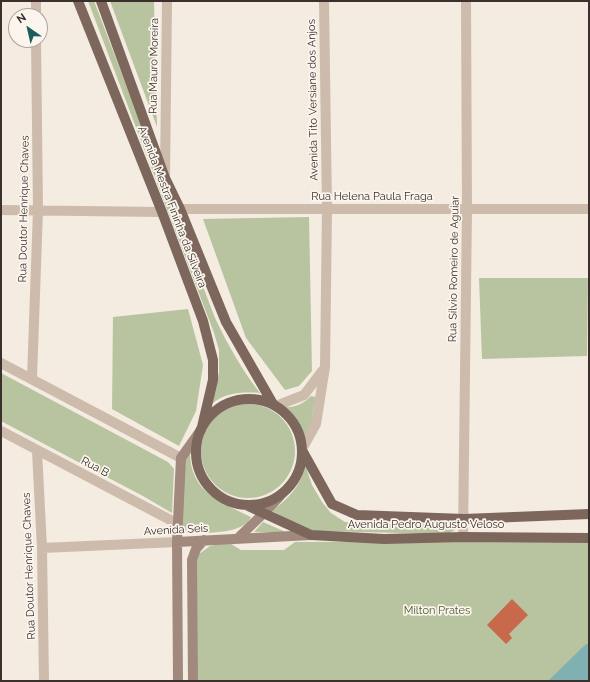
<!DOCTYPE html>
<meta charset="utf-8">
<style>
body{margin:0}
#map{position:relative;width:590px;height:682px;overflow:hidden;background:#f4ebe1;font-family:Raleway,sans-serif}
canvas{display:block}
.frame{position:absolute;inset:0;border:2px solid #3b302b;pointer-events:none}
.north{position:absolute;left:8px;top:8px;width:40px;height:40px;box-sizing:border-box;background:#fbf5ee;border:1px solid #aea6a0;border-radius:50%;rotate:326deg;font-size:11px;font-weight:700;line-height:16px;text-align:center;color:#3b302b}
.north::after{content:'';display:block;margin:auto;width:14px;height:18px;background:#1f5a5e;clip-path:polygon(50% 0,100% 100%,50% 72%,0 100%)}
</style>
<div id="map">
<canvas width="590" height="682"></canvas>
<div class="frame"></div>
<div class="north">N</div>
</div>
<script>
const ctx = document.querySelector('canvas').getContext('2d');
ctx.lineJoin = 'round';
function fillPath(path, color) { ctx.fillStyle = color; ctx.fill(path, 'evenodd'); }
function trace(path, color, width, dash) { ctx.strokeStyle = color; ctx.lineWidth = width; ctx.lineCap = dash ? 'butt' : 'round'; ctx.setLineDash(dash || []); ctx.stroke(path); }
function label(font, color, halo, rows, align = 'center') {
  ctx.font = font + ' Raleway,sans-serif'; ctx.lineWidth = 3.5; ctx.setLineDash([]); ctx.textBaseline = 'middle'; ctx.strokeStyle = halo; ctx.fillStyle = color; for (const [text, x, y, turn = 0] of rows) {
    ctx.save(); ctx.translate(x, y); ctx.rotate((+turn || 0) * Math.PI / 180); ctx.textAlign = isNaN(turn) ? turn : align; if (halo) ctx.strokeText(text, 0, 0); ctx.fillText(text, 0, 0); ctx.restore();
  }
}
fillPath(new Path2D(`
 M 88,1 L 94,1 L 215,318 C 228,345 242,370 260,393 C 243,392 225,392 212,404 L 219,372 L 219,350 L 214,333 Z
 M 110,1 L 154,1 L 157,127 Z
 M 309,217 L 312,371 L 299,386 L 285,390 L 246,338 L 203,219 Z
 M 479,278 L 588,278 L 587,356 L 482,359 Z
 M 188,309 L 203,365 L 196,411 L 179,446 L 112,409 L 113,317 Z
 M 1,373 L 168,462 L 174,469 L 172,513 L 143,496 L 80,463 L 1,421 Z
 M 311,396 L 316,397 L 313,410 L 312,422 L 306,440 C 302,427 295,417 285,407 C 296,408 304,403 311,396 Z
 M201 451a47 47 0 1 1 94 0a47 47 0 1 1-94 0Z
 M 190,452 C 190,492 220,502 251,517 C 243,535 203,533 187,533 L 183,530 L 181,525 L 183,462 Z
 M 305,464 L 312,485 L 322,502 L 331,513 L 345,522 L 373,524 L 452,524 L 455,530 L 448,534 L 316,531 C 300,528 286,519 272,511 C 289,498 302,485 305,464 Z
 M 263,522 L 286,532 L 254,532 Z
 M 589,541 L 589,681 L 197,681 L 196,565 L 199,554 L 210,546 L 225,543 L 231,544 L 241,550 L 284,550 L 295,542 Z`), '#b8c4a0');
fillPath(new Path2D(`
 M 589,643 L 589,681 L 548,681 L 585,645 Z`), '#7fb0b2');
fillPath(new Path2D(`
 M 512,599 L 528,615 L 509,634 L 512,638 L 506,644 L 487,625 Z`), '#c8694b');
trace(new Path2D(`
 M 36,1 L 36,16
 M 165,177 L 167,1
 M 180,209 L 589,209
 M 1,210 L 162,212
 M 1,363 L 181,458
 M 32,378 L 38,210 L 36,40
 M 276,406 L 304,395 L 323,370
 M 1,431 L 178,524
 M 302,449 L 316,424 L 325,367 L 327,209 L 324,1
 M 37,451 L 42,548 L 44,681
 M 463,537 L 467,209 L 466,1
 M 42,548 L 177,542`), '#cdbbac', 10);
trace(new Path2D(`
 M 237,539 L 264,513 L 280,496
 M 177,542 L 311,535
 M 178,681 L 177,542 L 181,458 L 201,430
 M 193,681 L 192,560 L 196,549 L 204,540`), '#a18a7d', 10);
trace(new Path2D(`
 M 78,1 L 162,212 L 203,321 L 213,360 L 213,380 L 202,427
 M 101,1 L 165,178 L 180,209 L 226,322 L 273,404
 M196 452a53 53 0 1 1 106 0a53 53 0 1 1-106 0Z
 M 303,452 L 332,504 L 357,515 L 464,519 L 589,514
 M 246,505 L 311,535 L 384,539 L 463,537 L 589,538`), '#7d675c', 10);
label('11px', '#3b302b', '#fbf5ee', [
 ["Rua Mauro Moreira",154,66,-89],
 ["Avenida Tito Versiane dos Anjos",313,100,-91],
 ["Rua Helena Paula Fraga",372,197],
 ["Avenida Mestra Fininha da Silveira",172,207,69],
 ["Rua Doutor Henrique Chaves",24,209,-89],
 ["Rua Sílvio Romeiro de Aguiar",454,269,-89],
 ["Rua B",95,467,28],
 ["Avenida Pedro Augusto Veloso",426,525],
 ["Avenida Seis",176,530,-3],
 ["Rua Doutor Henrique Chaves",29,566,-92]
]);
label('11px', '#4a5a2e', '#fbf5ee', [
 ["Milton Prates",437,611]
]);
</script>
